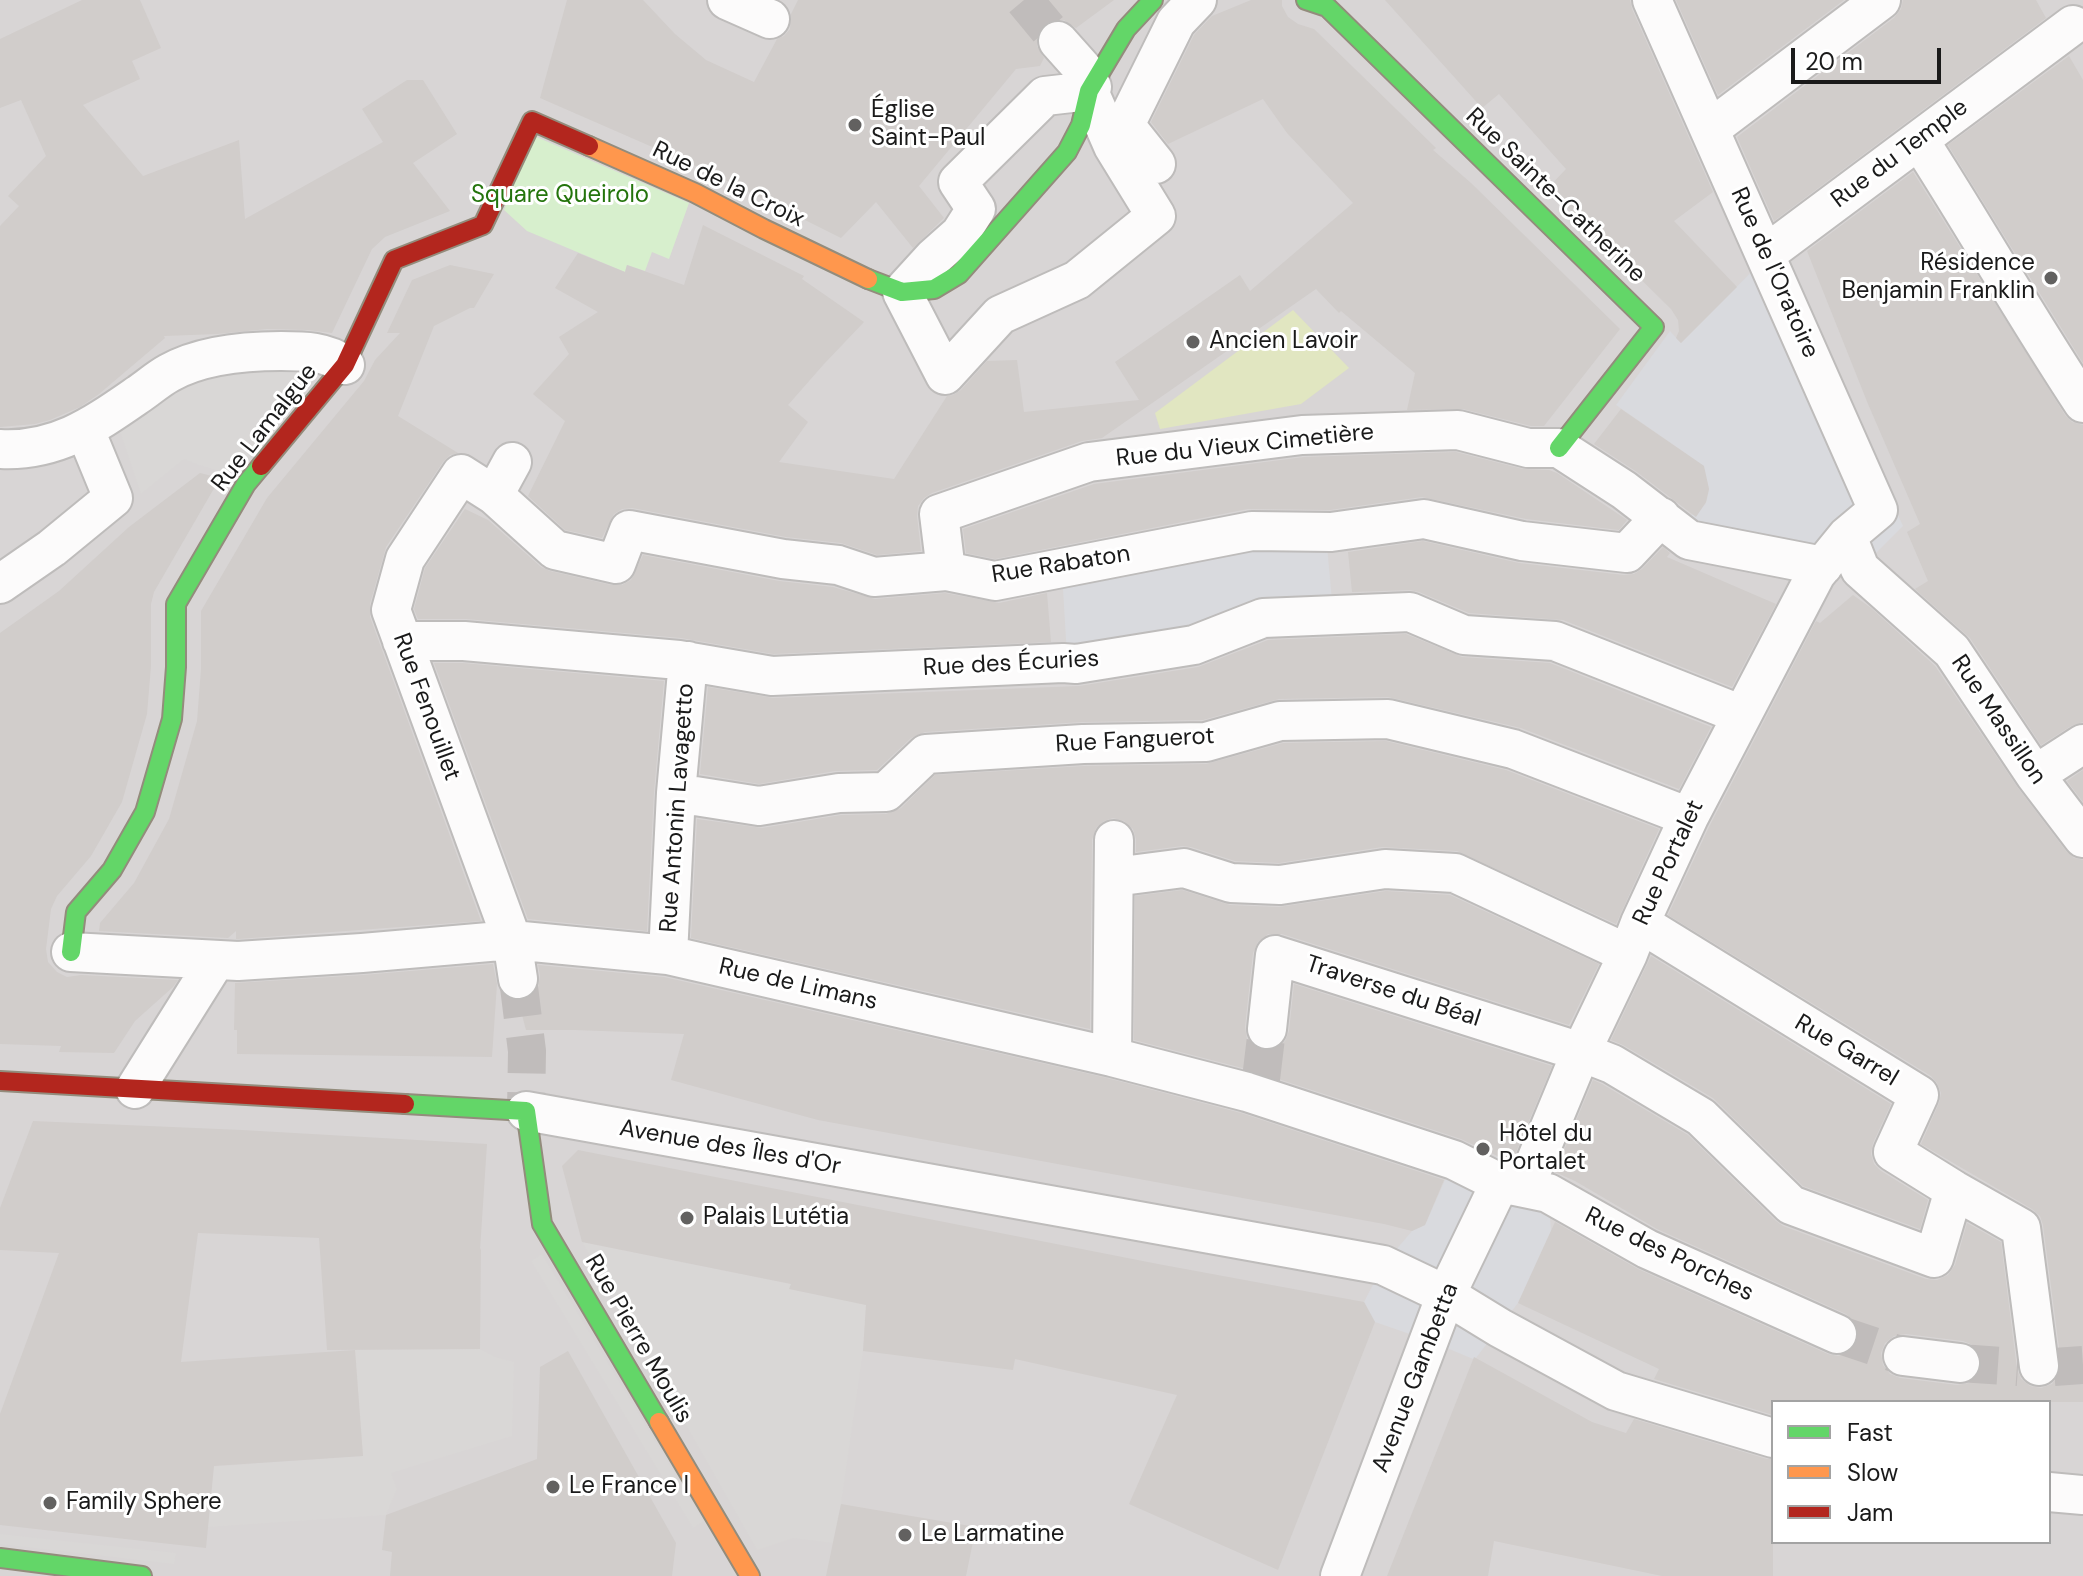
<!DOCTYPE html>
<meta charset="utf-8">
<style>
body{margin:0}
#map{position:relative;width:2083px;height:1576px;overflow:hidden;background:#e9e5e3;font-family:"DM Sans",sans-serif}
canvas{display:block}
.legend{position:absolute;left:1771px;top:1400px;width:280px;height:144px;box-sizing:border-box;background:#fff;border:2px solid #a3a3a3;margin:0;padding:10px 14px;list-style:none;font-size:24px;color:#1a1a1a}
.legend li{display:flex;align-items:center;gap:16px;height:40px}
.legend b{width:40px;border:2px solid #a3a3a3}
.scale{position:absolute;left:1791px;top:48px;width:150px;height:36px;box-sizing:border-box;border:4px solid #1a1a1a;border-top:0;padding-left:10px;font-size:24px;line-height:28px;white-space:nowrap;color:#1a1a1a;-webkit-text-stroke:6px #fff;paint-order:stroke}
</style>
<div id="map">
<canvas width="2083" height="1576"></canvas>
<ul class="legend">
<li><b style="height:10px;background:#63d668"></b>Fast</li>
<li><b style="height:10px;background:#ff974d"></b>Slow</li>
<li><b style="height:10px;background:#b3261e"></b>Jam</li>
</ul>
<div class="scale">20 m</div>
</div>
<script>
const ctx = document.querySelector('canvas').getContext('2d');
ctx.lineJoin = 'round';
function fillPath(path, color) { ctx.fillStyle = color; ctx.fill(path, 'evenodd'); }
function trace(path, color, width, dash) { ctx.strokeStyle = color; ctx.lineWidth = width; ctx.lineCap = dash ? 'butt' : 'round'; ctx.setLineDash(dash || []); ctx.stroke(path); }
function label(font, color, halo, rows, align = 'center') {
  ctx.font = font + ' "DM Sans",sans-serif'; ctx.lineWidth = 6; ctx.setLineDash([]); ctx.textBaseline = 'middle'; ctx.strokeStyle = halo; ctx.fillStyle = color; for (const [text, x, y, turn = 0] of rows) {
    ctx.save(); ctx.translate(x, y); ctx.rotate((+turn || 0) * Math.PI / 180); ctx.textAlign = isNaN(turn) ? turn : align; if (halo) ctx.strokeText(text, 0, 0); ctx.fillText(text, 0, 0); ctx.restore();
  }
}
fillPath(new Path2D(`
 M 0,0 L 2083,0 L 2083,1576 L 0,1576 ZM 1773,1402 L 2049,1402 L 2049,1542 L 1773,1542 Z`), '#d8d5d5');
fillPath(new Path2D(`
 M 1293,310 L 1349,368 L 1301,404 L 1160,429 L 1155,413 Z`), '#e1e6c1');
fillPath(new Path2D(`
 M 532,135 L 689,203 L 669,259 L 652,252 L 645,271 L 627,265 L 625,272 L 527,231 L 504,210 Z`), '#d7efcd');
fillPath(new Path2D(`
 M 332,356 L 240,477 L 199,465 L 184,459 L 141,494 L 113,411 L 161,365 Z
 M 582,1242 L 791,1284 L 790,1289 L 866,1305 L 863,1351 L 841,1504 L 833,1543 L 793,1538 L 757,1550 Z
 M 542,1254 L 704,1521 L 693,1528 L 531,1261 Z
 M 480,1349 L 495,1357 L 514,1362 L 512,1436 L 391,1473 L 397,1489 L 386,1515 L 208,1527 L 206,1467 L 363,1456 L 355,1350 Z
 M 0,1534 L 176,1553 L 174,1564 L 0,1544 Z`), '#d9d7d6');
fillPath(new Path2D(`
 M 1778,245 L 1903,526 L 1860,569 L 1793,582 L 1689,540 L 1685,517 L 1698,513 L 1706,503 L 1709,489 L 1707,481 L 1700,472 L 1704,466 L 1616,405 L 1670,331 L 1681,343 Z
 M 1326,535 L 1333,611 L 1067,657 L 1062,572 Z
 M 1460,1146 L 1519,1164 L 1548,1193 L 1551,1231 L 1518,1303 L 1476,1358 L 1473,1359 L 1430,1341 L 1375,1322 L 1364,1302 L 1383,1265 L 1412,1231 L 1425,1225 Z`), '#d9dade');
fillPath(new Path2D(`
 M 82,0 L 140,0 L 161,48 L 132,61 L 140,79 L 83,105 L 143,176 L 239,140 L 245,219 L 383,142 L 362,109 L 407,80 L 423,80 L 457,134 L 413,163 L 450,211 L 385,237 L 372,249 L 332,333 L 308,330 L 267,329 L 217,334 L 164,336 L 165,338 L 99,394 L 80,407 L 50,420 L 35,424 L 0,427 L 0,226 L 19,206 L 8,196 L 46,156 L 21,100 L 0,108 L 0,39 Z
 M 567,0 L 643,0 L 675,34 L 706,60 L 754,82 L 777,39 L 784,36 L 790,29 L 791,14 L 798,0 L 1114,0 L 1076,28 L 1064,20 L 1053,20 L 1043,25 L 1037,35 L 1037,46 L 1044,58 L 1040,66 L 1016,69 L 919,186 L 944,218 L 913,248 L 876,202 L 841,238 L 705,170 L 540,98 Z
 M 1251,0 L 1282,0 L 1282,6 L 1288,17 L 1298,24 L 1314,29 L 1436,148 L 1433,150 L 1471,183 L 1620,329 L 1544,426 L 1531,426 L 1463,409 L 1407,410 L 1415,373 L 1341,311 L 1339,313 L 1316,289 L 1102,438 L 1082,441 L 932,493 L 924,498 L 918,506 L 917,516 L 921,551 L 877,555 L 841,543 L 786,537 L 632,508 L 622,509 L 614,514 L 602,538 L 565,530 L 528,496 L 565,421 L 533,394 L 569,354 L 559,337 L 598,312 L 555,288 L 578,253 L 625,272 L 627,265 L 684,285 L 703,225 L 804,276 L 802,279 L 864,322 L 824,364 L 788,405 L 808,422 L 779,462 L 894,479 L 947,396 L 953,395 L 961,390 L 987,361 L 1017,360 L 1024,412 L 1139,400 L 1115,362 L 1240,275 L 1250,291 L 1353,203 L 1287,133 L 1263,99 L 1168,144 L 1151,122 L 1194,35 L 1212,16 Z
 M 1385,0 L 1630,0 L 1632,9 L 1713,192 L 1674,221 L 1737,287 L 1681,343 L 1676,338 L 1679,331 L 1678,320 L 1671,309 L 1548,188 L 1566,169 L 1499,94 L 1482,108 Z
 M 1676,0 L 1844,0 L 1718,95 Z
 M 1903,0 L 2036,0 L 2046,18 L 1774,221 L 1737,137 L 1894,18 L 1901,9 Z
 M 2069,56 L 2083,80 L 2083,363 L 1948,145 Z
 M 1913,172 L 2065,415 L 2072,422 L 2083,425 L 2083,722 L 2071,726 L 2041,745 L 1970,638 L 1915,589 L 1928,581 L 1907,532 L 1920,524 L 1868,404 L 1807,251 Z
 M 450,265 L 494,274 L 474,308 L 470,308 L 434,326 L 398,416 L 458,453 L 450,455 L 443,462 L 386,547 L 370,604 L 370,617 L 481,921 L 238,939 L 236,939 L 236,931 L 228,938 L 99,931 L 100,923 L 134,883 L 169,819 L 197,721 L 201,669 L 201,611 L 267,498 L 364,381 L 375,360 L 400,333 L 387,333 L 412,280 Z
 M 1621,409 L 1704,466 L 1709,489 L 1706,502 L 1696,517 L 1637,472 L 1594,444 Z
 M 1456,452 L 1523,469 L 1549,470 L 1557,473 L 1627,520 L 1619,530 L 1526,519 L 1422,497 L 1330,510 L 1248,509 L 995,559 L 966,553 L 963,529 L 1094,484 L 1304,457 Z
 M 200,473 L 220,478 L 154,592 L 151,604 L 151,666 L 147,714 L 122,802 L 91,856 L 57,896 L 51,909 L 46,949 L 48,962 L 57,972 L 67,977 L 81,975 L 178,980 L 173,987 L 135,1021 L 114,1053 L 59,1052 L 61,1046 L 0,1044 L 0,633 L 59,591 L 129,527 Z
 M 465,509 L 488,520 L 541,567 L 550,571 L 611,585 L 622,585 L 631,580 L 643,555 L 779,581 L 833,587 L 875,599 L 945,593 L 999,603 L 1047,593 L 1051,642 L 773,654 L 681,638 L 466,619 L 418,619 L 414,609 L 425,568 Z
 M 1423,541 L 1519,563 L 1624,575 L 1634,574 L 1642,569 L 1663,547 L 1670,553 L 1667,557 L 1776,604 L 1732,687 L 1563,620 L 1469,613 L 1419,592 L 1410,590 L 1352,592 L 1348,552 Z
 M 1853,595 L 1871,608 L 1935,666 L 2018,788 L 2066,851 L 2074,858 L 2083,860 L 2083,1402 L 1773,1402 L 1773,1415 L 1654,1379 L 1659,1369 L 1518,1303 L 1555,1222 L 1638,1269 L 1828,1354 L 1838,1356 L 1849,1352 L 1857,1342 L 1859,1333 L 1855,1322 L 1846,1314 L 1657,1229 L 1575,1181 L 1555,1172 L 1593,1080 L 1602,1084 L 1688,1135 L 1776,1221 L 1783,1226 L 1926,1279 L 1937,1280 L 1948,1275 L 1955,1265 L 1967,1223 L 2001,1242 L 2017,1369 L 2021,1379 L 2030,1386 L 2041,1388 L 2052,1384 L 2059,1375 L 2061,1363 L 2043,1225 L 2040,1216 L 2032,1209 L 1921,1144 L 1939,1103 L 1941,1093 L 1937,1083 L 1931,1076 L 1668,915 L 1709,827 L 1816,621 L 1820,623 ZM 1906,1334 L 1963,1341 L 1973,1345 L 1980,1355 L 1982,1366 L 1978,1376 L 1969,1383 L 1957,1385 L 1900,1378 L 1890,1374 L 1883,1365 L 1881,1353 L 1885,1343 L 1894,1336 Z
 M 1406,634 L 1462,657 L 1550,663 L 1711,727 L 1679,789 L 1521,728 L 1388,697 L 1279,699 L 1203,720 L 1082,722 L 925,732 L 911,738 L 877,770 L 835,771 L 759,784 L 700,774 L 708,687 L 773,698 L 1079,686 L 1198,667 L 1268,640 Z
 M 434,663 L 463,663 L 664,681 L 654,792 L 647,931 L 528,919 Z
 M 1386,741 L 1506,770 L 1659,829 L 1616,924 L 1457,851 L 1382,847 L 1279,863 L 1235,861 L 1191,847 L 1182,846 L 1136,852 L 1136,839 L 1133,829 L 1124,821 L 1113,818 L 1104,821 L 1096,828 L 1092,840 L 1090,1029 L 691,938 L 697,819 L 762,828 L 841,815 L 886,814 L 901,808 L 935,775 L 1084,766 L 1206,764 L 1283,743 Z
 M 2083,770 L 2083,802 L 2067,781 Z
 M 1182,890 L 1230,905 L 1279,907 L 1386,891 L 1450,895 L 1599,964 L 1569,1025 L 1282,934 L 1268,934 L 1258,942 L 1253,953 L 1245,1027 L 1247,1039 L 1255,1047 L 1265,1051 L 1275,1049 L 1285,1041 L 1289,1031 L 1294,984 L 1552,1066 L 1514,1157 L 1504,1159 L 1461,1139 L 1254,1071 L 1134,1040 L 1135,896 Z
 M 1651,956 L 1891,1104 L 1873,1143 L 1871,1154 L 1874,1164 L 1881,1171 L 1928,1200 L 1920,1229 L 1803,1186 L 1713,1098 L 1623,1045 L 1611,1040 Z
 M 493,964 L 497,984 L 492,1057 L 237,1054 L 237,1030 L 234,1030 L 235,983 L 363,975 Z
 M 538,965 L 664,977 L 1107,1078 L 1241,1113 L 1444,1180 L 1425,1225 L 1412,1231 L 1384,1224 L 818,1120 L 671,1080 L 684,1034 L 574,1030 L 526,1030 L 518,1000 L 531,997 L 538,988 L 540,976 Z
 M 33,1121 L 242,1130 L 487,1144 L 480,1250 L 481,1248 L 480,1349 L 327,1350 L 319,1238 L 198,1233 L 181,1362 L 355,1350 L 363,1456 L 214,1466 L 206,1548 L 0,1525 L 0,1414 L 59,1253 L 0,1250 L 0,1208 Z
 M 578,1150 L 1158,1264 L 1364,1302 L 1375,1322 L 1278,1570 L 1129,1504 L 1177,1395 L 1015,1359 L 1013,1370 L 863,1351 L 866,1305 L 789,1289 L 791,1284 L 582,1242 L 562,1166 Z
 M 568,1351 L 676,1543 L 672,1576 L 390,1576 L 392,1552 L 382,1550 L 386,1515 L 537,1459 L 540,1367 Z
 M 1474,1357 L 1592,1422 L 1626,1433 L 1634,1419 L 1767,1459 L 1773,1459 L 1773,1576 L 1662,1576 L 1494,1541 L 1488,1576 L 1387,1576 Z
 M 841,1504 L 976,1527 L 966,1576 L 826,1576 Z`), '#d1cdcb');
trace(new Path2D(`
 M 1024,0 L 1058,41
 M 518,979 L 527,1051 L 526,1111
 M 1261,1079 L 1267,1029
 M 1837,1334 L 1903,1356
 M 1960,1363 L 2018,1367
 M 2054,1367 L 2083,1365`), '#c0bcbb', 38, [38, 19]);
const street = new Path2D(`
 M 727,0 L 770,19
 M 1058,41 L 1083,69 L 1092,87
 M 1089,91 L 1113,146 L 1156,216 L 1077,280 L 1000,315 L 945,375 L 902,292 L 933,258 L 960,234 L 976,209 L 958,182 L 1045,96 Z
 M 1710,129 L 1881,0
 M 1919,140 C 1975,227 2026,317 2083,403
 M 1156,164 L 1125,125 L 1176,22 L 1197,0
 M 1764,252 L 1778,245 L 2073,25
 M 0,449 C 57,452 94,425 139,394 C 148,388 158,379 169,373 C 201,355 244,351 281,351 C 304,351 326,351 345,365
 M 512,462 L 494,495 L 461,474 L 405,559 L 391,610 L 512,940 L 518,979
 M 494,495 L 555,550 L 616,564 L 629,530 L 783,559 L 838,565 L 874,577 L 946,571 L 995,581 L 1252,531 L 1331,532 L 1424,519 L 1522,541 L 1627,553 L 1661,517
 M 1847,536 L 1860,569 L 1952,651 L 2035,775 L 2083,838
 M 946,571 L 939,514 L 1089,462 L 1302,435 L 1458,430 L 1528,448 L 1559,448 L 1624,490 L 1689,540 L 1823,566
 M 0,584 L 52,548 L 113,498 L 85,430
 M 402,641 L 464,641 L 679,660 L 772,676 L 1063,663 L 1076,664 L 1194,645 L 1263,618 L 1410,612 L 1464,635 L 1555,641 L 1742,715
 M 2035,775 L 2083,744
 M 676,793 L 759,806 L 839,793 L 886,792 L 926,754 L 1083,744 L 1206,742 L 1280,721 L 1388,719 L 1513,749 L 1689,817
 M 1114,877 L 1184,868 L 1231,883 L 1280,885 L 1385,869 L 1455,873 L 1628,954
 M 1640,923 L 1919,1095 L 1893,1152 L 1954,1190 L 2021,1228 L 2039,1366
 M 71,952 L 238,961 L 362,953 L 512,940 L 668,955 L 1112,1057 L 1247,1092 L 1454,1160 L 1500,1183 L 1548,1193 L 1647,1249 L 1837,1334
 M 668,955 L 676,793 L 688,661
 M 1267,1029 L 1275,955 L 1581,1052 L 1612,1064 L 1701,1117 L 1791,1205 L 1934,1258 L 1954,1190
 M 1112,1057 L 1114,840
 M 135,1089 L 216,960
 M 526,1111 L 1383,1265 L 1446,1295 L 1500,1328 L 1616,1391 L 1773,1438
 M 1500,1183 L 1530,1175 L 1581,1052 L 1628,954 L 1640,923 L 1689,817 L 1816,574 L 1847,536 L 1878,510 L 1652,0
 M 1903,1356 L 1960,1363
 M 2049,1492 L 2083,1495
 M 1340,1576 L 1446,1295 L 1500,1183`);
const fast = new Path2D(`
 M 1306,0 L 1327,7 L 1654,327 L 1559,448
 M 868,279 L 902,292 L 934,289 L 959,274 L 1067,152 L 1081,125 L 1089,91 L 1126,29 L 1153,0
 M 71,952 L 76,912 L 112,870 L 145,812 L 172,719 L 176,667 L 176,604 L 246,484 L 261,466
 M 405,1104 L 526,1111 L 542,1224 L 659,1422
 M 0,1558 L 142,1576`);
const slow = new Path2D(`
 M 589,146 L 695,193 L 764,229 L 868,279
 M 659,1422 L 750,1576`);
const jam = new Path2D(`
 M 261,466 L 345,365 L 394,260 L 483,225 L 532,121 L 589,146
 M 0,1081 L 405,1104`);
trace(street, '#bebcbb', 42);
trace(fast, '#938c7c', 22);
trace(slow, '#938c7c', 22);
trace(jam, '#938c7c', 22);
trace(street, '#fcfbfb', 38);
trace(fast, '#63d668', 18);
trace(slow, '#ff974d', 18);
trace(jam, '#b3261e', 18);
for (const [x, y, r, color] of [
 [855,125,8,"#626160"],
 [2051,278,8,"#626160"],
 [1193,342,8,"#626160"],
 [1483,1149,8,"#626160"],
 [687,1218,8,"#626160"],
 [553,1487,8,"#626160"],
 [50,1503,8,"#626160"],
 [905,1535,8,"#626160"]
]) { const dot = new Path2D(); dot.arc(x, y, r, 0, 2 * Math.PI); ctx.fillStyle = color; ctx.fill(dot); trace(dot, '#fff', 3); }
label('24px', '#1a1a1a', '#fff', [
 ["Église",871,111],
 ["Saint-Paul",871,139],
 ["Résidence",2035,264,"right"],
 ["Benjamin Franklin",2035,292,"right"],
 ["Ancien Lavoir",1209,342],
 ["Hôtel du",1499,1135],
 ["Portalet",1499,1163],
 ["Palais Lutétia",703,1218],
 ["Le France I",569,1487],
 ["Family Sphere",66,1503],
 ["Le Larmatine",921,1535]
], 'left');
label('24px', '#1a1a1a', '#fff', [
 ["Rue du Temple",1900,154,-37],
 ["Rue de la Croix",728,185,26],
 ["Rue Sainte-Catherine",1555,196,44],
 ["Rue de l'Oratoire",1774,273,66],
 ["Rue Lamalgue",265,428,-52],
 ["Rue du Vieux Cimetière",1245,446,-6],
 ["Rue Rabaton",1061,565,-9],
 ["Rue des Écuries",1011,664,-3],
 ["Rue Fenouillet",426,707,70],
 ["Rue Massillon",1998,720,56],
 ["Rue Fanguerot",1135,741,-3],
 ["Rue Antonin Lavagetto",678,808,-86],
 ["Rue Portalet",1669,863,-65],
 ["Rue de Limans",798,985,13],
 ["Traverse du Béal",1393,992,18],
 ["Rue Garrel",1846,1051,31],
 ["Avenue des Îles d'Or",730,1148,10],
 ["Rue des Porches",1669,1255,26],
 ["Rue Pierre Moulis",638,1339,60],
 ["Avenue Gambetta",1416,1378,-69]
]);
label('24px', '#24740c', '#fff', [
 ["Square Queirolo",560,196]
]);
</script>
